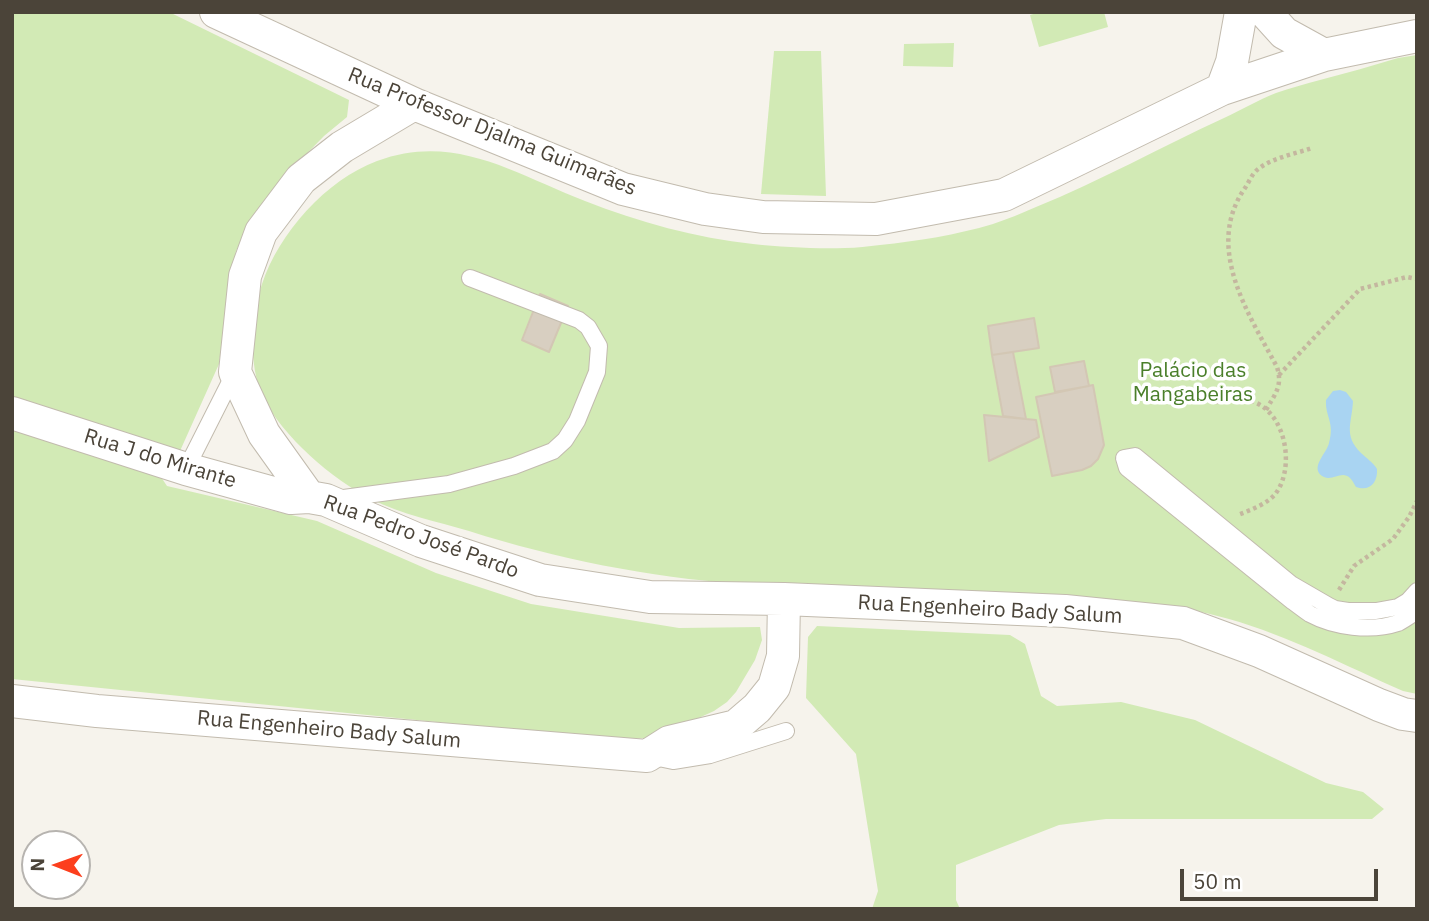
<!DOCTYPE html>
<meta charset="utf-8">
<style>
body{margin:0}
#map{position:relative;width:1429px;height:921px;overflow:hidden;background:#f6f3ec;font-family:"IBM Plex Sans",sans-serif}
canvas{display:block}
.frame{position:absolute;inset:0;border:14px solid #4b4439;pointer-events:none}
.north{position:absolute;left:21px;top:830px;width:70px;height:70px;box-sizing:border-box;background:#fff;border:2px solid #b7b4b0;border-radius:50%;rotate:271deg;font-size:19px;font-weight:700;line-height:28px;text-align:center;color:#4b4439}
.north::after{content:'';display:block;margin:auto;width:24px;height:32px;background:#fc3f1d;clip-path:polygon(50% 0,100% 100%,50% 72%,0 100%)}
.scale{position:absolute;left:1180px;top:869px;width:198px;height:32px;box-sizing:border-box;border:4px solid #4b4439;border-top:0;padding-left:9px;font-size:21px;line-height:24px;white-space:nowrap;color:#4b4439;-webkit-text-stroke:5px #fff;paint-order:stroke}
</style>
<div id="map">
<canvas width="1429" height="921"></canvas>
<div class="frame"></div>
<div class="north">N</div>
<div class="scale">50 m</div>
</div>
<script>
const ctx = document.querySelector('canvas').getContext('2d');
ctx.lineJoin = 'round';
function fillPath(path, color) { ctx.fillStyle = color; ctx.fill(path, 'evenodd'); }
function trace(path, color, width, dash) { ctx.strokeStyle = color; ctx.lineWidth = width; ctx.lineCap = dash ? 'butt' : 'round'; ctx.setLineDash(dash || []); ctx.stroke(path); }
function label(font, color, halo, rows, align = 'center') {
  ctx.font = font + ' "IBM Plex Sans",sans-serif'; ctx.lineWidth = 7; ctx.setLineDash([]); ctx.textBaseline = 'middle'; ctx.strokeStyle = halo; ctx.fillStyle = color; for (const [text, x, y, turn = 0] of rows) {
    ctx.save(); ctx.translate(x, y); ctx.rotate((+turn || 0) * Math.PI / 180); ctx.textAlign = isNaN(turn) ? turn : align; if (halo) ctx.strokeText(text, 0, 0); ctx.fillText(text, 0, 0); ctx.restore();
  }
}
fillPath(new Path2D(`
 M 12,12 L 169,12 L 349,100 L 347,117 L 324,136 L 283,178 L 265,201 L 249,225 L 236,251 L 229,286 L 219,364 L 180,451 L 159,474 L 167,486 L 317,521 L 436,573 L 531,604 L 679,628 L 760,627 L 762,640 L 755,660 L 736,692 L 727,702 L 714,711 L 692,721 L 665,729 L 646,738 L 614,740 L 12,679 Z
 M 1040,12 L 1104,12 L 1108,27 L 1039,47 L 1030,15 Z
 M 954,43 L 953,67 L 903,66 L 904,44 Z
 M 774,51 L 821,51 L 826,196 L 761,194 Z
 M 1417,55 L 1417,694 L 1403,691 C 1346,666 1289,636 1229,619 C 1201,611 1173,606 1144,603 C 1083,599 1021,595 960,592 C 929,590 898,587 868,586 C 825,585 783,587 741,584 C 648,577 557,559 469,531 C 436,521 402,515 371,499 C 333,480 282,436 263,397 C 248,365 251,317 262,284 C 279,233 326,180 377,161 C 455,132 515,174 585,201 C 639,222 696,238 753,244 C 782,247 816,249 845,248 C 857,248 868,246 880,245 C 918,241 956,235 993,224 C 1008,219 1022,213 1036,207 C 1100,181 1161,147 1224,118 C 1241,110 1258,100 1276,93 C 1290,88 1305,84 1320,80 C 1346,73 1372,66 1398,58 Z
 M 817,626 L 1010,635 L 1025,644 L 1041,696 L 1057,706 L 1121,702 L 1195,720 L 1326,783 L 1363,792 L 1384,809 L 1372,819 L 1106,819 L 1059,825 L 956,865 L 956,900 L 960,909 L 872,909 L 878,891 L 856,754 L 806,698 L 808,637 Z`), '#d2eab5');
fillPath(new Path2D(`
 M 1340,390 L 1346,392 L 1353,401 C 1352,423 1343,435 1361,453 C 1367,459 1373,462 1377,469 C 1378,482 1370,492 1356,487 C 1354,484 1353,481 1350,478 C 1342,470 1333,481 1324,477 C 1308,469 1327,453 1329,443 C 1335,422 1325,417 1326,400 L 1333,391 Z`), '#a9d4f2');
const building = new Path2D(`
 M 540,294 L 568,306 L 549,352 L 522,340 Z
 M 1034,318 L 1039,348 L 992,355 L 988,326 Z
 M 1013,352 L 1026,419 L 1003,416 L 992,355 Z
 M 1084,361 L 1089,386 L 1055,392 L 1050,367 Z
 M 1093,385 L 1104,445 L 1098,459 L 1091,466 L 1082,470 L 1052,476 L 1036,397 Z
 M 984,415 L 1036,420 L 1039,437 L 989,461 Z`);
fillPath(building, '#d8cfc1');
trace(building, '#d3c7b4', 2);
const service = new Path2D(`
 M 186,469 L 235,372
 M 336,499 L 449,484 L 514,466 L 553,451 L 565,440 L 577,421 L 597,372 L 599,346 L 588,327 L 579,320 L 470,278
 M 1417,591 L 1408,601 L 1398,607 L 1376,611 L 1348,611 L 1335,609 L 1329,606 L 1291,584 L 1135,456 L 1124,458 L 1127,468 L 1292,601 C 1298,605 1304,610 1310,614 C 1334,627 1371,632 1398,623 C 1404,620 1411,615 1417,611
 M 649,756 L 673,761 L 710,755 L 786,731`);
const minor = new Path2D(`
 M 216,12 L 414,104 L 623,189 L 705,209 L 763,217 L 876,219 L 1004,195 L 1222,89 L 1324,55 L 1417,36
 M 1265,12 L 1284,33 L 1324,55
 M 1222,89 L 1232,62 L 1241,12
 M 12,413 L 186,469 L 291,498 L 309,497 L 326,500 L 421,541 L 540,580 L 650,597 L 784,599 L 1065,611 L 1183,623 L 1259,651 L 1379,705 L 1403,714 L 1417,716
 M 309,497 L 264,434 L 235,372 L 245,276 L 261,232 L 301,179 L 342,147 L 414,104
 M 12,701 L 97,711 L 647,756 L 669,742 L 736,726 L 757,708 L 774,687 L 783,656 L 784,599`);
trace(service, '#c2bbae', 18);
trace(minor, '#c2bbae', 34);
trace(new Path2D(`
 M 1279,375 L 1360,289 L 1407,277 L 1417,279
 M 1216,402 C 1228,400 1242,397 1254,402 C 1286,414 1295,467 1276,493 C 1268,504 1250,510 1238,515
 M 1266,410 C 1275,394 1283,386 1277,367 C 1248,313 1204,247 1245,188 C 1249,182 1252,174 1257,170 C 1271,158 1295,154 1312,148
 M 1339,590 L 1354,566 L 1393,539 L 1409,517 L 1417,501`), '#c4b79f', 4.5, [3.5, 3.5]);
trace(service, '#fff', 16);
trace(minor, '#fff', 32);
label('21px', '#4b4439', '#fff', [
 ["Rua Professor Djalma Guimarães",492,132,22],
 ["Rua J do Mirante",160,459,17],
 ["Rua Pedro José Pardo",421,537,20],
 ["Rua Engenheiro Bady Salum",990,610,3],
 ["Rua Engenheiro Bady Salum",329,730,5]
]);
label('21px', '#4a7f2a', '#fff', [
 ["Palácio das",1193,371],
 ["Mangabeiras",1193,395]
]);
</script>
